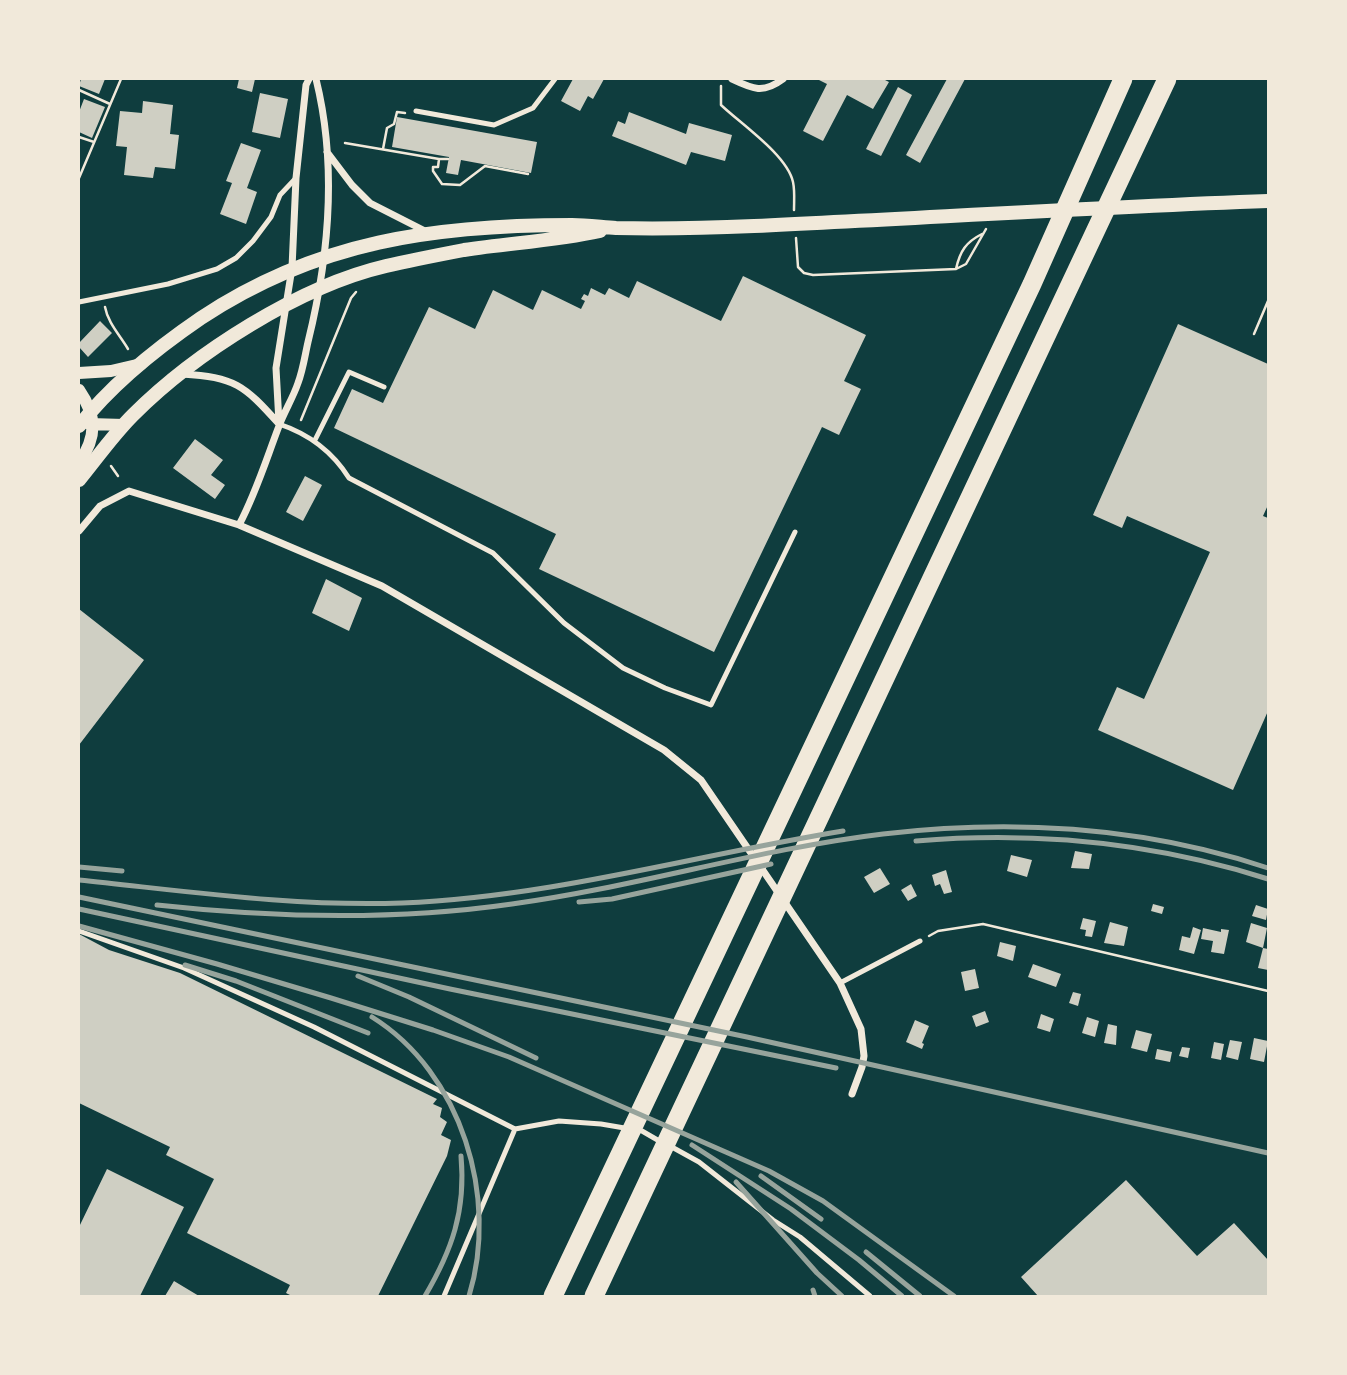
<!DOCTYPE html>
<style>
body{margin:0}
#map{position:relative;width:1347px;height:1375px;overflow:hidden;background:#0f3d3e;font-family:Karla,sans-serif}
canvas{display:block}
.frame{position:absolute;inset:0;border:80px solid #f1e9da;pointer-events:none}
</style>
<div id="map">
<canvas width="1347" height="1375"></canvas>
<div class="frame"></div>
</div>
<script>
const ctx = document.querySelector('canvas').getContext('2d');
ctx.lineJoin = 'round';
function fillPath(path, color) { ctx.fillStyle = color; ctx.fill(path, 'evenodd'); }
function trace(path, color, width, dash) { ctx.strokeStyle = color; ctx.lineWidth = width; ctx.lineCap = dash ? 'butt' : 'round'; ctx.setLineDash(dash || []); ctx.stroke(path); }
fillPath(new Path2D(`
 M 81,79 L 105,79 L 99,94 L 79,86 Z
 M 239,79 L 255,79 L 252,92 L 237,88 Z
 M 573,79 L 604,79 L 593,99 L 588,96 L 580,111 L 561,101 Z
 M 817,79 L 883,79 L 889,82 L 873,109 L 847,95 L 823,141 L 803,131 L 827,84 Z
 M 947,79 L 965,79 L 920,163 L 906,155 Z
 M 898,87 L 912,95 L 881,156 L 866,149 Z
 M 260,93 L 288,99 L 280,138 L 252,132 Z
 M 84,99 L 105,107 L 92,138 L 79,132 L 79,112 Z
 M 143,101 L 173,105 L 170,134 L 179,135 L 175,169 L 155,167 L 153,178 L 124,175 L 127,147 L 116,146 L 120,111 L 142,113 Z
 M 629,112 L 686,134 L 689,123 L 732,135 L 725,161 L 691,152 L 686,165 L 612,136 L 618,121 L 625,124 Z
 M 397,117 L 537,142 L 531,173 L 461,160 L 458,175 L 446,173 L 449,157 L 392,147 Z
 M 241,143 L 261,150 L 247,188 L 257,192 L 246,224 L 220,214 L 232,183 L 226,181 Z
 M 743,276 L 866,335 L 844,381 L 861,389 L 839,435 L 822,427 L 714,652 L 539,569 L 556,534 L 334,428 L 352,389 L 383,403 L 429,307 L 475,329 L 493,290 L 533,310 L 542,290 L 581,309 L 585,301 L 581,299 L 584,294 L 588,296 L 591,288 L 605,295 L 609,288 L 629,298 L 637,281 L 721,321 Z
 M 100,321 L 112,333 L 88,357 L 79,347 L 79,343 Z
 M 1178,324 L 1268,364 L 1268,505 L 1263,516 L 1268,518 L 1268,711 L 1233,790 L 1098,730 L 1117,687 L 1144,699 L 1210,552 L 1127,516 L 1122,528 L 1093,515 Z
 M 195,439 L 223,460 L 211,475 L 225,485 L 215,499 L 173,468 Z
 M 305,476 L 322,485 L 303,521 L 286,512 Z
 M 326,579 L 362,598 L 349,631 L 312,613 Z
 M 79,609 L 144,660 L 79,745 Z
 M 1075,851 L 1092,854 L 1089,869 L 1071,868 Z
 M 1011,855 L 1032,860 L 1027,877 L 1007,871 Z
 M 880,868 L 890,884 L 874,893 L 864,877 Z
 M 946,870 L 952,892 L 944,894 L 940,884 L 935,886 L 932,875 Z
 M 911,884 L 917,896 L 908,901 L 901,890 Z
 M 1153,904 L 1164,907 L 1162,914 L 1151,911 Z
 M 1256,905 L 1268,909 L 1266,920 L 1252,916 Z
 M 1083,918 L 1096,921 L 1092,937 L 1085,936 L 1086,930 L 1080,929 Z
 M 1110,922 L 1128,927 L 1124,946 L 1104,943 Z
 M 1251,923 L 1267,928 L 1263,948 L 1268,949 L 1268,970 L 1258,968 L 1263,948 L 1246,942 Z
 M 1193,927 L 1201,930 L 1194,954 L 1179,950 L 1182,936 L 1190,938 Z
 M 1203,928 L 1221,932 L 1221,929 L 1229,930 L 1224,954 L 1211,952 L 1213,941 L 1201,939 Z
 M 79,934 L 109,950 L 180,973 L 437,1099 L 433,1104 L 442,1108 L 440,1117 L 447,1122 L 441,1135 L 451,1140 L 447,1156 L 378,1296 L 292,1296 L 286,1293 L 290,1285 L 187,1233 L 214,1179 L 166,1155 L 170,1147 L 79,1103 Z
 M 1000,942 L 1016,946 L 1013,961 L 997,956 Z
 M 1033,964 L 1061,974 L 1056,987 L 1028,977 Z
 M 975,969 L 979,988 L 965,991 L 961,972 Z
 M 1073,992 L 1081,994 L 1078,1006 L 1069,1003 Z
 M 985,1011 L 989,1022 L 976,1027 L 972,1016 Z
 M 1041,1014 L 1054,1019 L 1050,1032 L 1037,1028 Z
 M 1087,1017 L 1099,1021 L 1095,1037 L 1082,1033 Z
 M 915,1020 L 929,1026 L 922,1043 L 924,1044 L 922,1049 L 906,1042 Z
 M 1108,1024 L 1117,1026 L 1116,1045 L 1104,1043 Z
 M 1136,1030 L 1152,1034 L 1147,1052 L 1131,1048 Z
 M 1254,1038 L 1268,1041 L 1264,1062 L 1250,1059 Z
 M 1230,1040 L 1242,1042 L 1238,1060 L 1226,1057 Z
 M 1214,1042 L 1224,1044 L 1221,1060 L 1211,1058 Z
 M 1182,1047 L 1190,1048 L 1188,1058 L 1179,1056 Z
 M 1157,1049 L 1172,1052 L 1170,1062 L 1155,1059 Z
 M 107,1169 L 184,1207 L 140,1296 L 79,1296 L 79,1227 Z
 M 1126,1180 L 1197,1256 L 1234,1223 L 1268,1260 L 1268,1296 L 1038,1296 L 1021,1277 Z
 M 174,1281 L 199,1296 L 165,1296 Z`), '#cfcfc3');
trace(new Path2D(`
 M 721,86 L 721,105 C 741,124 787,155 793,182 C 795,191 794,201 794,210
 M 79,90 L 110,104
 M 79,137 L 94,142
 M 345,143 L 439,159 L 438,167 L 433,167 L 433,171 L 442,184 L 460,185 L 485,166 L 528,174
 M 383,149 L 387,128 L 394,124 L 397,112 L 405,113
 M 439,159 L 448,159
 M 79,178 L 121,79
 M 796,238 L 798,267 L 804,273 L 813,275 L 956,269 L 966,264 L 986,229
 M 956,269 C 960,251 966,242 982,234
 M 105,307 C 108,323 119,334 128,349
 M 1254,334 L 1268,301
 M 301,420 L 351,298 L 356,292
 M 111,466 L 118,476
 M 929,936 L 938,931 L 983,924 L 1268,991`), '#f1e9da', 2.5);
trace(new Path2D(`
 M 416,111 L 494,125 L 533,108 L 555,79
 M 79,302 L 168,284 L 217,269 L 236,258 L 253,241 L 271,217 L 280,195 L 296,178
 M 279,424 C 309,434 332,451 349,478 L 493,553 L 564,623 L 623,668 L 665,688 L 711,705 L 795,532
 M 315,440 L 349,372 L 384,387
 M 79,931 L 184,968 L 314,1027 L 515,1129 L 559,1121 L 601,1124 L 642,1131 L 661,1142
 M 840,983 L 920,941
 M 670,1146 L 699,1162 L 773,1220 L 800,1237 L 870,1296
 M 444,1296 L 515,1129`), '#f1e9da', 5);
trace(new Path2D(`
 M 732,79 C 753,89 763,94 783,79
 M 327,152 L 352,185 L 370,203 L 427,232
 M 182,374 C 235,377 244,385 279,424
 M 279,423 L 276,368 L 292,268 L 296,178 L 306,85 L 309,79
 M 239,525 C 256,493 266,460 279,426 C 284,412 293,398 298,383 C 303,370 305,355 308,342 C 329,257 337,164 316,79
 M 79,531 L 100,506 L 129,491 L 239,525 L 382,586 L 664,750 L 701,780 L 840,983 L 861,1029 L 864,1056 L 862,1067 L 852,1094`), '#f1e9da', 7);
trace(new Path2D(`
 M 79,373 L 111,371 L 141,364
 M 79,390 C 97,416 97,437 79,463
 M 89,424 L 124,425`), '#f1e9da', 12);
trace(new Path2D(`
 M 79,426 C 111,385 157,348 201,318 C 317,241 435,225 572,225 C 586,225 601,227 616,228 C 661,229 708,228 754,226 C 925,218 1097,207 1268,201
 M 79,480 C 97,458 113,435 133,415 C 195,353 300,286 386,266 C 412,260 438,255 464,250 C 509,243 555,241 600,231`), '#f1e9da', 14);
trace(new Path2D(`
 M 553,1296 L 1032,284 L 1123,79
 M 594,1296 L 1167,79`), '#f1e9da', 19);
trace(new Path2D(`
 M 916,841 C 1035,831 1155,843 1268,879
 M 79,867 L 122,871
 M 79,880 C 186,891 294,907 402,903 C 552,897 696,855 843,831
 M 79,897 L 747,1037 L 1268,1153
 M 579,902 L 612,899 L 771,864
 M 157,905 C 275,918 394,921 512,904 C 637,887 758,849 883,834 C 1012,819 1145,827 1268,868
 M 79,909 L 450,989 L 836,1068
 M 79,926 L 217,964 L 331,998 L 433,1030 L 509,1057 L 769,1171 L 823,1201 L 954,1296
 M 185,965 L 236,981 L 368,1033
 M 358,976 L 409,997 L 536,1058
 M 372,1017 C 462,1073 499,1198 469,1296
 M 692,1145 L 791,1209 L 859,1260 L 902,1296
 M 761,1176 L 821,1219
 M 736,1182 L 817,1273 L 842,1296
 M 866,1252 L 920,1296
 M 813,1290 L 815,1296
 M 425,1296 C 452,1250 466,1211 461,1156`), '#97a49c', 5);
</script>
